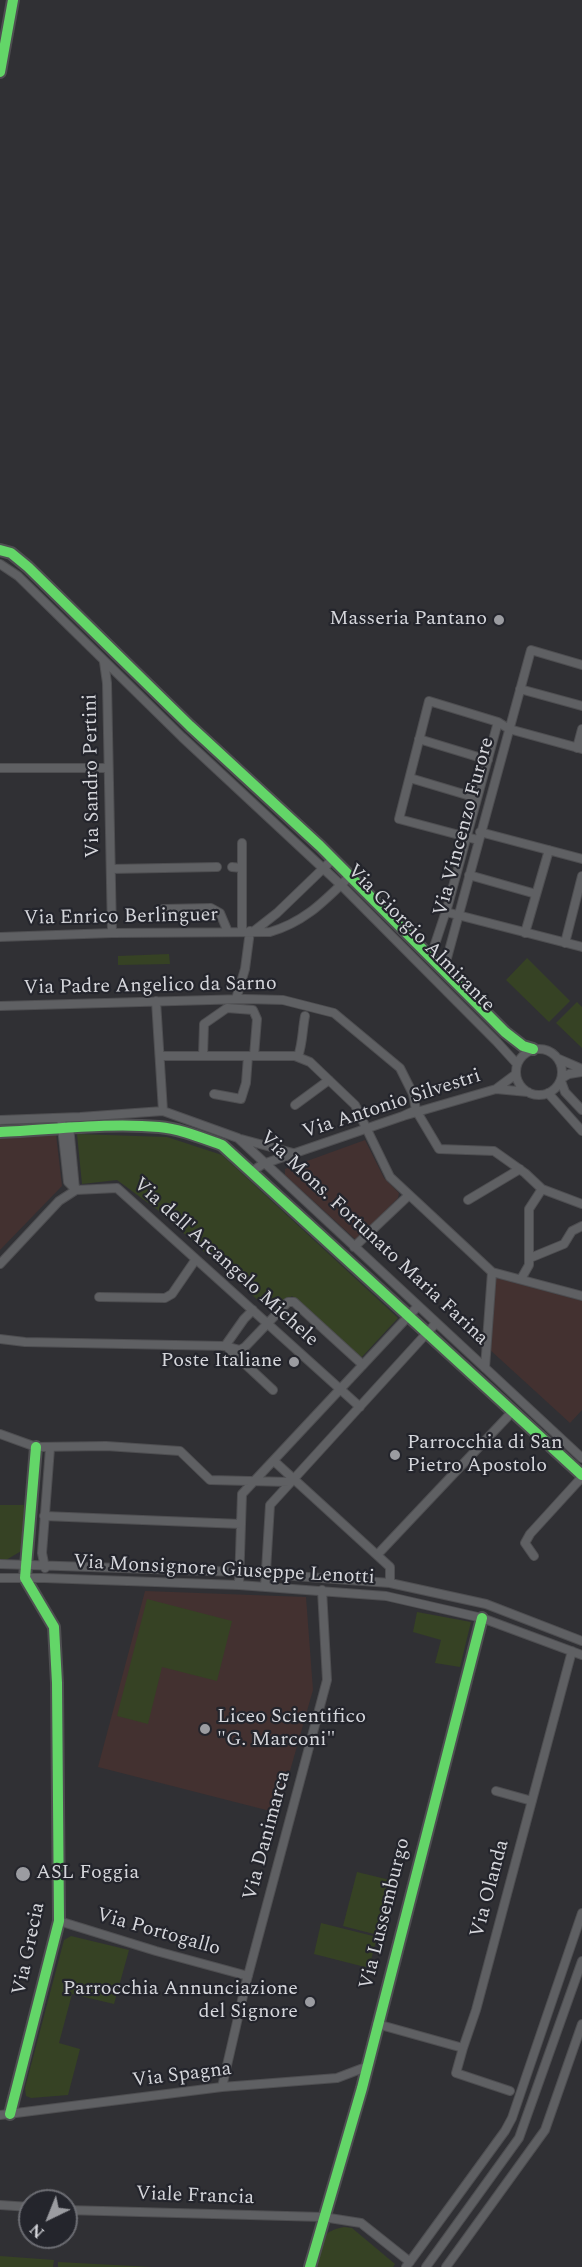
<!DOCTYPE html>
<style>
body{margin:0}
#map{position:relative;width:582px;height:2267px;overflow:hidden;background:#303034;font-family:Spectral,serif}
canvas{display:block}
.north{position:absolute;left:18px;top:2189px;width:60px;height:60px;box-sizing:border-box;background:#24252c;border:2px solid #6b6c72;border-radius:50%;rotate:223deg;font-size:16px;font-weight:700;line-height:24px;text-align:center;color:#d5d6db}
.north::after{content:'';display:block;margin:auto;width:21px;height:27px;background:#9b9ca1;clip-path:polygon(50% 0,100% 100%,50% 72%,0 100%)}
</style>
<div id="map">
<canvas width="582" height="2267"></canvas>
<div class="north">N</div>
</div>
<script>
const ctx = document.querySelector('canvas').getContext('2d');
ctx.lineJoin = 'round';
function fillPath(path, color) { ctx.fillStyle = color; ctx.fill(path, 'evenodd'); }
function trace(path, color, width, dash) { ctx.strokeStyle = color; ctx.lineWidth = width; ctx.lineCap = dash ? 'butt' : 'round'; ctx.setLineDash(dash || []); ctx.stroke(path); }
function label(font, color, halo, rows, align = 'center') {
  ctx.font = font + ' Spectral,serif'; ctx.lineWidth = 4.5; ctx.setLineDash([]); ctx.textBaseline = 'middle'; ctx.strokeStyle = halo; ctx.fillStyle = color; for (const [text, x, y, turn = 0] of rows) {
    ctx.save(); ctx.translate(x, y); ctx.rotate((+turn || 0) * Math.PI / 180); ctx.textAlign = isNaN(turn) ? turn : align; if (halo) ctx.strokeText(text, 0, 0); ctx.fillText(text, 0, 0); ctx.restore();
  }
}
fillPath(new Path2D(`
 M 56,1134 L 62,1186 L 0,1250 L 0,1137 Z
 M 365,1140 L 384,1178 L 399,1193 L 398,1198 L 356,1240 L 285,1175 L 285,1169 Z
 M 496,1278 L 582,1301 L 582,1410 L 570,1423 L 488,1348 Z
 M 145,1591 L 306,1597 L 313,1690 L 278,1813 L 98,1767 Z`), '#433130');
fillPath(new Path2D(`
 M 169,954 L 170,964 L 118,965 L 118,956 Z
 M 527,958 L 570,1001 L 549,1022 L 506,980 Z
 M 577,1002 L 582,1007 L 582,1048 L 556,1023 Z
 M 77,1134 L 167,1137 L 222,1155 L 398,1318 L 360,1359 L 292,1296 L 272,1313 L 159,1211 L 117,1180 L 82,1184 Z
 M 0,1505 L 24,1505 L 23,1550 L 6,1560 L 0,1560 Z
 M 147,1599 L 232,1621 L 217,1681 L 162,1667 L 148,1724 L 117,1716 Z
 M 417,1612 L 471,1622 L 460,1667 L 435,1663 L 441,1640 L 413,1632 Z
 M 357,1872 L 394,1881 L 378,1935 L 343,1926 Z
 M 321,1923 L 377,1937 L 369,1968 L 314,1954 Z
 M 71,1936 L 129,1950 L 114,2004 L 72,1994 L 59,2043 L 80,2049 L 68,2095 L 31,2098 L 26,2096 L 25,2088 L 64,1940 Z
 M 344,2227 L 352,2228 L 395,2264 L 393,2267 L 312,2267 C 318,2246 319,2231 344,2227 Z
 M 0,2256 L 54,2260 L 53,2267 L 0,2267 Z
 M 58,2262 L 152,2267 L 58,2267 Z`), '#364224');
const street = new Path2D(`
 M 0,564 L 18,576 L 182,737 L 341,885 L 497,1042 L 517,1064
 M 104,662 L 107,683 L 112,933
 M 520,689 L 582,706
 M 419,739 L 488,760
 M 577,748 L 582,729
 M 0,768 L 108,768
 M 410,778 L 477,798
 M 480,832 L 582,859
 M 478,840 L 399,819 L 429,701 L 498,722 L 509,729 L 582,749
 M 242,843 L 242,932
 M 232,867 L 242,868
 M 111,869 L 217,867
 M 469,875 L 536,894
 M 163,909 L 211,908 L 220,913 L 228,932
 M 446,912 L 582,947
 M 254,931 L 277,913 L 333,859
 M 525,933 L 549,850
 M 0,937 L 112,933 L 270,932 C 305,922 324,901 350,876
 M 565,943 L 582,876
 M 431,956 L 448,905 L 498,722
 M 444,969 L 531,650 L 582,665
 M 236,999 L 245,969 L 250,931
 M 156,1001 L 163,1111
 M 0,1006 L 245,999 L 283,1000 L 334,1013 L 400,1068 L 413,1094 L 416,1110 L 403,1116
 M516 1072a23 23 0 1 1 46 0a23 23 0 1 1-46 0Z
 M 160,1056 L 295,1056 L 310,1062 L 355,1105 L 390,1177 L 492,1272 L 582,1296
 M 203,1056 L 204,1024 L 227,1008 L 253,1010 L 257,1019 L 254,1056
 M 298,1057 C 303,1041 302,1032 305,1016
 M 559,1059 L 582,1069
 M 562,1078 L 569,1074 L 582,1072
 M 561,1081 L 565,1092 L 582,1110
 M 496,1089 L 516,1074
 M 548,1093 L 582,1131
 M 214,1094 L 241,1099 L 246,1083 L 248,1056
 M 295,1105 L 329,1080
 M 417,1112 L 439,1149 L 494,1151 L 525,1173 L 542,1189 L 529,1209 L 529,1265 L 521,1279
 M 61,1118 L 68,1182 L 76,1190
 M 0,1120 L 80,1117 L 163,1111 L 238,1138 L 582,1458
 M 69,1126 L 75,1189
 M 241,1139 L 293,1153
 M 251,1172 L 263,1164 L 403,1116 L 496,1089 L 528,1092
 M 542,1189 L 582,1204
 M 76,1190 L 117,1188 L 360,1407
 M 468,1200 L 520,1169
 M 354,1247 L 409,1195
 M 530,1258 L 564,1244 L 572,1231 L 582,1226
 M 0,1264 L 59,1201 L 76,1190
 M 99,1297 L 165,1298 L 172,1294 L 196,1259
 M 0,1339 L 25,1342 L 225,1346 L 240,1350 L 245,1347 L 288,1302 L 294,1302 L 363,1365
 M 225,1346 L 244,1319 L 253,1310
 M 229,1349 L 273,1390
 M 485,1368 L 492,1272
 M 0,1434 L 36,1447 L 106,1446 L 180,1451 L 210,1480 L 289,1482
 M 274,1461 L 390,1567 L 390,1583
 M 44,1516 L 241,1524
 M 377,1555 L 513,1411
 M 534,1556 L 525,1543 L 530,1534 L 582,1477
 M 0,1564 L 240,1572 L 390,1583 L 486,1604 L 582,1641
 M 45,1568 L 42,1553 L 50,1448
 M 0,1578 L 44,1578 L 239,1585 L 386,1596 L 482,1618 L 582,1655
 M 239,1585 L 242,1494 L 418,1306
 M 265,1587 L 270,1505 L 436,1323
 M 496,1791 L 532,1801
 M 59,1921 L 156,1951 L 248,1976
 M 377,2024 L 463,2048 L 476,2010 L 572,1651
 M 463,2048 L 456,2073 L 510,2091
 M 222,2087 L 246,1983 L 327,1680 L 322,1590
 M 0,2115 L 222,2087 L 337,2078 L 366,2067
 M 0,2205 L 30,2207
 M 66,2210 L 323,2217 L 361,2223 L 410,2262
 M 406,2267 L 505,2131 L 512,2118 L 582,1913
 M 426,2267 L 519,2138 L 582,1961
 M 446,2267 L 545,2130 L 582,2024`);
const fast = new Path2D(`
 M 0,72 L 13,0
 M 0,550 L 11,553 L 28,567 L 190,726 L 320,846 L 505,1032 L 523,1046 L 533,1049
 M 0,1132 C 51,1130 108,1122 159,1127 C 181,1129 202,1138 222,1145 L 582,1475
 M 10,2114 L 59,1921 L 57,1683 L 54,1627 L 25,1578 L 36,1447
 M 310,2267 L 362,2088 L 482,1618`);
trace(street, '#4e4e51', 10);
trace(fast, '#4e4e51', 14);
trace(street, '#5f6063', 8);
trace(fast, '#63d668', 10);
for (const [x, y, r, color] of [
 [499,620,6,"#9b9ca1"],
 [294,1362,6,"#9b9ca1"],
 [395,1455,6,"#9b9ca1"],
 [205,1729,6,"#9b9ca1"],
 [23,1874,8,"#9b9ca1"],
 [310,2002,6,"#9b9ca1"]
]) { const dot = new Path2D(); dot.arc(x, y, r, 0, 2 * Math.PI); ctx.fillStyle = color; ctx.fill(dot); trace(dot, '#24252c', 2); }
label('20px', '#d5d6db', '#24252c', [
 ["Masseria Pantano",487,620],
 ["Poste Italiane",282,1362],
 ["Parrocchia di San",407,1444,"left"],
 ["Pietro Apostolo",407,1467,"left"],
 ["Liceo Scientifico",217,1718,"left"],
 ["\"G. Marconi\"",217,1741,"left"],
 ["ASL Foggia",36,1874,"left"],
 ["Parrocchia Annunciazione",298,1990],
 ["del Signore",298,2013]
], 'right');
label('20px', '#d5d6db', '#24252c', [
 ["Via Sandro Pertini",93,776,-91],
 ["Via Vincenzo Furore",465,827,-75],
 ["Via Enrico Berlinguer",121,918,-1],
 ["Via Giorgio Almirante",420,939,45],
 ["Via Padre Angelico da Sarno",150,987,-1],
 ["Via Antonio Silvestri",392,1105,-18],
 ["Via Mons. Fortunato Maria Farina",373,1239,43],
 ["Via dell'Arcangelo Michele",225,1263,42],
 ["Via Monsignore Giuseppe Lenotti",224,1571,3],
 ["Via Danimarca",268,1836,-75],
 ["Via Olanda",491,1889,-75],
 ["Via Lussemburgo",386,1914,-76],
 ["Via Portogallo",158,1933,16],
 ["Via Grecia",30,1949,-78],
 ["Via Spagna",182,2076,-7],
 ["Viale Francia",195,2197,2]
]);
</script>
